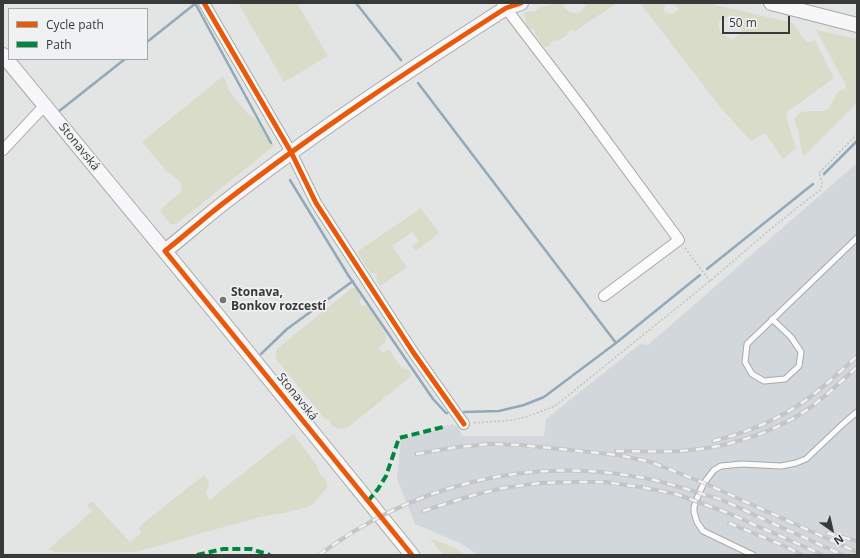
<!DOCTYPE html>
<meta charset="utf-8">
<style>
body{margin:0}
#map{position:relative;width:860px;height:558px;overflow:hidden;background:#e3e4e4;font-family:"Open Sans",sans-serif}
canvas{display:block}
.frame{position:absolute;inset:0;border:4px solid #383939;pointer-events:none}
.legend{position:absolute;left:8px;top:8px;width:140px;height:52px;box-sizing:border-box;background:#f0f1f2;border:1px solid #a6a7a8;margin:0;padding:5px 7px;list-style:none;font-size:12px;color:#383939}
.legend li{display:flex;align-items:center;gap:8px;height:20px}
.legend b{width:20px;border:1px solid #a6a7a8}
.north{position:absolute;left:812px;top:510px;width:40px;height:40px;-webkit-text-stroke:3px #f0f1f2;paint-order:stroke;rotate:146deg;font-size:11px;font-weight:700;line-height:16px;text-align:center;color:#383939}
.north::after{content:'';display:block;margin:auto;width:14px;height:18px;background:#383939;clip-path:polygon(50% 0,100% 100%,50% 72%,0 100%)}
.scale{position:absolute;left:722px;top:16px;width:68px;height:18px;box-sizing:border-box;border:2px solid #383939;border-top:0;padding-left:5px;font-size:12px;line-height:14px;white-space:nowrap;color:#383939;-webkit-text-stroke:3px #f0f1f2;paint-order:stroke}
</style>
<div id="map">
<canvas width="860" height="558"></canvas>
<div class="frame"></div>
<ul class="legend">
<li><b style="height:5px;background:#e8590c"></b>Cycle path</li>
<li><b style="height:5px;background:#00873e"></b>Path</li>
</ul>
<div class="north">N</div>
<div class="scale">50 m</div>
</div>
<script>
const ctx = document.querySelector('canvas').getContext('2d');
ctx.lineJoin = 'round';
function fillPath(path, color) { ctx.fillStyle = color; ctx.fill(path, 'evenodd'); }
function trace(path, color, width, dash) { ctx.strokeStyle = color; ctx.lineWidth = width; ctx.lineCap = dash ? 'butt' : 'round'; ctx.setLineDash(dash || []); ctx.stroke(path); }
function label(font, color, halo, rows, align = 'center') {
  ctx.font = font + ' "Open Sans",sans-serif'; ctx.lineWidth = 3.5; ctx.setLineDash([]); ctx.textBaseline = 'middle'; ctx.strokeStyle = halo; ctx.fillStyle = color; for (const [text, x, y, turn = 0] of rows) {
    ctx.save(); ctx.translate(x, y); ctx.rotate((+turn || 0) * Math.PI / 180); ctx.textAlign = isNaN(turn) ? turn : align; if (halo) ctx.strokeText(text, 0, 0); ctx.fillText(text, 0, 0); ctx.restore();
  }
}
fillPath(new Path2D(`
 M 857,163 L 857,555 L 478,555 L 460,543 L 415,524 L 397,479 L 401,439 L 458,425 L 462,436 L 544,436 L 546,419 L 640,344 L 648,345 Z`), '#d2d7db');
fillPath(new Path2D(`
 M 238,3 L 297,3 L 328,56 L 284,82 Z
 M 559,3 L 562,3 C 569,17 581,17 587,3 L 617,3 L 575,31 L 570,30 L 567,35 L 558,41 L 556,40 L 552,42 L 550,46 L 545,47 L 543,46 L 536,35 L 534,30 L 530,29 L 526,24 L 526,21 L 524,15 L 525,13 L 529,11 L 535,11 L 541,7 Z
 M 640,3 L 707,3 L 793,23 L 807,43 L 815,40 L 834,78 L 787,112 L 786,116 L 796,148 L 783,159 L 765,133 L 751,141 L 720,107 ZM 667,4 L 675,5 L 679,9 C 674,14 669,16 663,10 L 664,8 ZM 730,15 C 738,18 741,21 742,30 L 738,35 L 733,40 C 724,36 717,32 719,22 Z
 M 816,30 L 817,30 L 857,39 L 857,103 L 804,156 C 800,149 800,141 799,134 C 798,129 795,124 794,119 L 801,112 L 810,111 L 823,111 L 829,108 L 838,92 L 845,88 L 846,85 Z
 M 223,76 L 230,92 L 248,114 L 255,119 L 262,126 L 274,146 L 176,224 L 170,224 L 160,210 L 182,191 L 180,181 L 167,172 L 142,142 Z
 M 421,208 L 439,233 L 416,251 L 412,246 L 419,241 L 412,232 L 392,246 L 407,267 L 380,286 L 376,279 L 377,275 L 377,274 L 370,272 L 357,252 Z
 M 352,288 L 356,288 L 359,290 L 363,296 C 360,299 357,305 363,306 C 365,306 366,305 368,305 L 385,332 L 386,341 L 379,348 L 382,353 L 389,349 L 401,367 L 410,371 L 411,376 L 387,396 L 385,396 L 382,400 L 347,428 C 340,430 332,428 329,420 L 325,419 L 276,359 L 276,351 L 279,347 Z
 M 293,434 L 295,436 L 317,466 L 320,474 L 325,479 L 328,486 L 325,490 L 313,504 L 308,507 L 284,513 L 259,517 L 253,519 L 198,534 L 151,548 L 135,552 L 55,552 L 48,549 L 54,545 L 57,541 L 74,528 L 87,515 L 92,512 L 87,505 L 92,501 L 130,542 L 141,533 L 139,528 L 141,525 L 204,475 C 211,483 210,484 206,493 L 209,500 L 212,499 L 219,492 Z
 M 430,538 L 457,549 L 465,555 L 443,555 Z
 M 3,553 L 139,554 L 144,555 L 3,555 Z`), '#dadcca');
trace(new Path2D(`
 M 195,3 L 271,143
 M 356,3 L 401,60
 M 147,42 L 196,3
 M 418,83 L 616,343
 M 58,112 L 125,59
 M 824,174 L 857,141
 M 290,180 L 348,275 L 433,399 L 446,413 L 447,413
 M 707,269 L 813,184
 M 261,354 L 287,329 L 353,281
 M 464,412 L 499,411 L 524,405 L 544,397 L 616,343 L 700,275`), '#92a9b9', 2.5);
const lane = new Path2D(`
 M 772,319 L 791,337 L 801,352 L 799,366 L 785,379 L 764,381 L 752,374 L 745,362 L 747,344 L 857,238
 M 753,555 L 703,531 L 697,522 L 694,512 L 694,507 L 699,493 L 704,483 L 714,470 L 721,466 L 742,464 L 781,466 L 796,463 L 806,459 L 844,423 L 857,412`);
const street = new Path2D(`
 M 204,3 L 291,152 L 316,203 L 413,352 L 464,424
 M 502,3 L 582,108 L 679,240 L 604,296
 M 3,150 L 45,105`);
const secondary = new Path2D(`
 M 771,3 L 857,25
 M 3,55 L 219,317 L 412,555
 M 165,251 C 184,236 202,220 221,205 C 312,134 409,70 506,8 L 521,3`);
trace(lane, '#a8a9a9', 7);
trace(street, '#a8a9a9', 12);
trace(secondary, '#a8a9a9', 16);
trace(new Path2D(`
 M 685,248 L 710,281
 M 474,423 L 513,420 L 526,417 L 555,406 L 710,281 L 766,233 L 798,207 L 820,190 L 822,186 L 822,182 L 819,173 L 823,169 L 857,134
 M 443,427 L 454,425`), '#c3c4c4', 1.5, [2, 2]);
trace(lane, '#fbfbfb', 5);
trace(street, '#fbfbfb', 10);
trace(secondary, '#f7f6f8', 14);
const rail = new Path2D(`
 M 713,441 C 746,433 778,420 806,400 C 824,387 841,371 857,356
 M 616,451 C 637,451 659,452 680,451 C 726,448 773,434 811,407 C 827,395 842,381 857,367
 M 416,454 L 457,447 L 490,444 L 521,445 L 618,455 L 651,462 L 704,483 L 857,552
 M 423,511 L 474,495 L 503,488 L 540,483 L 575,482 L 605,482 L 640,487 L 676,494 L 728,513 L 823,555
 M 729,523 L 782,545 L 803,555
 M 827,533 L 857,541
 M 319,555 C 409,488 520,457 632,476 C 655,479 677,486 699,493 C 707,496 715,497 722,500 C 736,506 750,513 763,519 C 790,531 816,543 843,555`);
trace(rail, '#c4c5c5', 4);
trace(rail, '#f0f1f2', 2.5, [8]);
trace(new Path2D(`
 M 368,501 L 378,489 L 386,476 L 399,438 L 443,427
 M 197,555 L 223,549 L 251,549 L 270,555`), '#00873e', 4, [8, 4]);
trace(new Path2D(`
 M 204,3 L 291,152 L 316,203 L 413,352 L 464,424
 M 412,555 L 165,251 C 184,236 202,220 221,205 C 312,134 409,70 506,8 L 521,3`), '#e8590c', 5);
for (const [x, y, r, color] of [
 [223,300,4,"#747575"]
]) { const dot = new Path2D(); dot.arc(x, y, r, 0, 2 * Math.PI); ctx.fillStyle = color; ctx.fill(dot); trace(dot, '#f0f1f2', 1.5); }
label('12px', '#383939', '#f0f1f2', [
 ["Stonavská",79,147,51],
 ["Stonavská",297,397,51]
]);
label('bold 12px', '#383939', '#f0f1f2', [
 ["Stonava,",231,293],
 ["Bonkov rozcestí",231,307]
], 'left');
</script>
